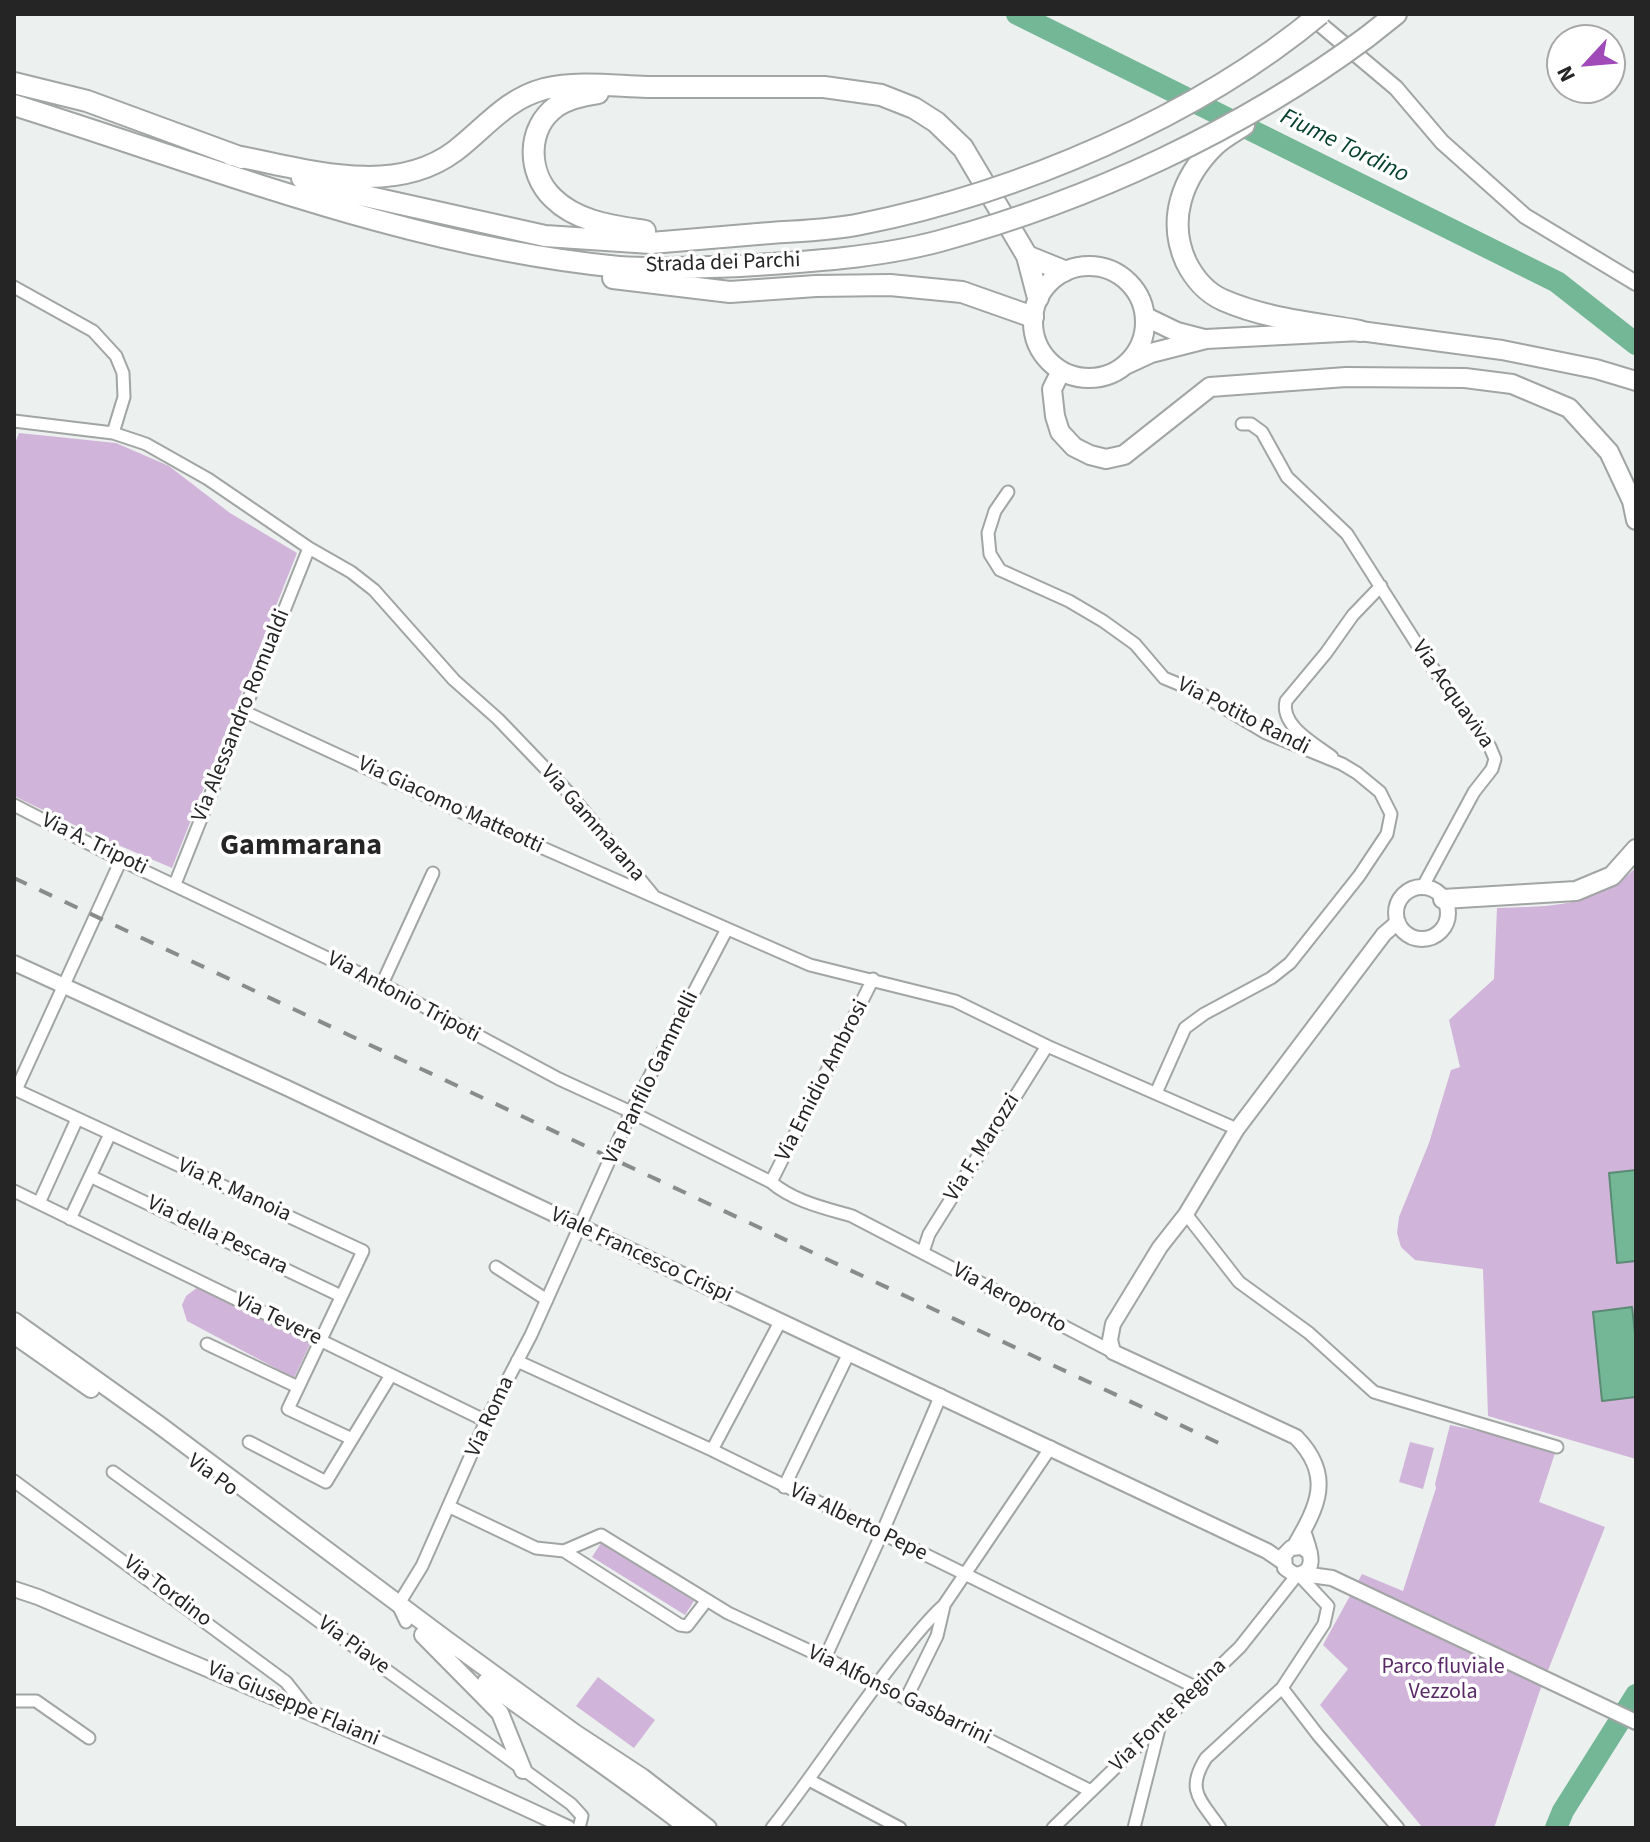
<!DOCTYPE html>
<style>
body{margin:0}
#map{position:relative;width:1650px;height:1842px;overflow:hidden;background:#ecf0ee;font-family:"Source Sans 3",sans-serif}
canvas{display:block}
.frame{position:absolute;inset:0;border:16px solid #242524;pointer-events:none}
.north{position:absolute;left:1546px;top:24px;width:80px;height:80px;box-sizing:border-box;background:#fff;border:2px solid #a7a8a7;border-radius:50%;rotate:244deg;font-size:22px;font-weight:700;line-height:32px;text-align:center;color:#242524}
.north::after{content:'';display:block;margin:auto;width:28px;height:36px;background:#9f4ab8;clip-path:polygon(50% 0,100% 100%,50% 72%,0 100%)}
</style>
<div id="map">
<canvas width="1650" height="1842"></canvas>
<div class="frame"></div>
<div class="north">N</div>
</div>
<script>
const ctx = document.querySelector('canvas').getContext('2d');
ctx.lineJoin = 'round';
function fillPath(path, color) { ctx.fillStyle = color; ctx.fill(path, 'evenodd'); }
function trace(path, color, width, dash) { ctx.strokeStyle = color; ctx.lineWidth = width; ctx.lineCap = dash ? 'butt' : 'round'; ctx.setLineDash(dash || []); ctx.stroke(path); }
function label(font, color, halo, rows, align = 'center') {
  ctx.font = font + ' "Source Sans 3",sans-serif'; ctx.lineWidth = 7; ctx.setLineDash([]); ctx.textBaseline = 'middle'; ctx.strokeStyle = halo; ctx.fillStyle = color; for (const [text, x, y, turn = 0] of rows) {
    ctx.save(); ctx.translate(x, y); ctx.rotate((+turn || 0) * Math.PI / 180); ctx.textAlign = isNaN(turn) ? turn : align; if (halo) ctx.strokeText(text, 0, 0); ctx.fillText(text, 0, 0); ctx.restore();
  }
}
fillPath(new Path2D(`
 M 19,433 L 116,443 L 169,466 L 230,513 L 297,553 L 172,868 L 97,836 L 14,796 L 14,446 Z
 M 1636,868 L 1636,1459 L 1488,1416 L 1483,1269 L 1415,1260 L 1401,1247 L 1397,1233 L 1399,1217 L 1429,1143 L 1451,1070 L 1460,1067 L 1449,1020 L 1494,979 L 1497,908 C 1554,906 1591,908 1636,868 Z
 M 198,1287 L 311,1342 L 294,1378 L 187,1321 L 182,1305 L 186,1296 Z
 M 1450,1425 L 1557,1447 L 1539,1502 L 1605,1527 L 1539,1693 L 1494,1828 L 1423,1828 L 1320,1705 L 1348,1669 L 1323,1645 L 1362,1574 L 1403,1591 L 1436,1488 L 1435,1484 Z
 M 1410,1442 L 1434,1448 L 1423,1489 L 1399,1482 Z
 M 601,1543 L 694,1601 L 685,1615 L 592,1557 Z
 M 598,1677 L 655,1720 L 634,1748 L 576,1706 Z`), '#d1b4da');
const water = new Path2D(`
 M 1636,1170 L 1636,1261 L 1617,1263 L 1609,1173 Z
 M 1632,1307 L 1636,1342 L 1636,1397 L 1602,1401 L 1593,1312 Z`);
fillPath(water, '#73b797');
trace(water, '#5b8b74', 2);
trace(new Path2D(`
 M 1017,14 L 1557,282 L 1636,344
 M 1556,1828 L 1563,1811 L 1636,1695`), '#73b797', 22);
const minor = new Path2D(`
 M 14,287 L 93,331 L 116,356 L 123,373 L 124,397 L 113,433
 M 14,421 L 113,433 L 146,444 L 208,479 L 309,548 L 351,572 L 374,590 L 454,680 L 498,719 L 569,793 L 653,895
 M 1242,424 L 1251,424 L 1262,432 L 1287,477 L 1347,534 L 1427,660 L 1490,747 L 1495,759 L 1492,769 L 1474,792 L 1422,888
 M 1008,492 L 995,511 L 988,533 L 990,554 L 1000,570 L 1069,601 L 1103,621 L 1135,644 L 1164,678 L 1198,692 L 1266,733 L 1342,764 L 1357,773 L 1380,792 L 1391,814 L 1387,834 L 1359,876 L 1290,963 L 1271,978 L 1204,1014 L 1185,1028 L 1156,1093
 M 245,712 L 472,817 L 810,965 L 955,1001 L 1047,1046 L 1237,1129
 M 1332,757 C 1315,744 1280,726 1286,701 L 1326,653 L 1353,615 L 1381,586
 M 14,805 L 121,860 L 382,984 L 559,1079 L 631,1112 L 771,1182 C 793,1201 824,1208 852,1216 L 1113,1352
 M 175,884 L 309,548
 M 382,984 L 433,873
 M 14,1089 L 363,1251 L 288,1409 L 352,1439
 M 16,1090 L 121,860
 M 92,1177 L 341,1296
 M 771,1182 L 873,979
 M 14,1191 L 486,1421
 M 39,1203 L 77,1119
 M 1186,1214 L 1239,1282 L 1309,1333 L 1374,1392 L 1557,1447
 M 70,1219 L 110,1134
 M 923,1252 L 929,1234 L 1047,1046
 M 496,1267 L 547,1300
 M 207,1344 L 298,1387
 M 517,1361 L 712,1450 L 1197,1688
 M 249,1442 L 326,1482 L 391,1375
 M 712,1450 L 780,1322
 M 113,1472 L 571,1804 L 582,1816 L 579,1828
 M 14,1481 L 286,1682 L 308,1710
 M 784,1487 L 848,1355
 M 450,1507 L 536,1548 L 564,1551 L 601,1535 L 728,1613 L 825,1658 L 1091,1791
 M 564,1551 L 680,1625 L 687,1626 L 707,1600
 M 406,1622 L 398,1605 L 422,1566 L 486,1421 L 531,1335 L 631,1112 L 727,929
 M 825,1658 L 882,1533 L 941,1395
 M 1282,1688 L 1318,1735 L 1398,1828
 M 906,1699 L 937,1636 L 944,1606
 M 14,1701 L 36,1701 L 89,1738
 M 809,1780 L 900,1828
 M 772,1828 C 816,1772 854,1712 898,1657 C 913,1639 927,1620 944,1605 L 1051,1447
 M 1053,1828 L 1240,1647 L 1297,1575
 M 1134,1828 L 1160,1725
 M 1220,1828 C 1201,1800 1185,1791 1206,1758 L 1282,1688 L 1324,1624 L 1328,1606 L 1299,1575`);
const tertiary = new Path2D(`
 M1396 913a26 26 0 1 1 52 0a26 26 0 1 1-52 0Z
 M 14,963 L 287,1088 L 1267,1551 L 1283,1562
 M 1303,1531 C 1308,1547 1321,1572 1295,1575 L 1285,1568 L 1284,1555 L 1291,1548 L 1302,1547 L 1310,1553
 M 1294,1547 C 1318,1506 1334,1476 1296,1437 L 1113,1352 L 1110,1340 L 1113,1324 L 1160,1247 L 1186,1214 L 1237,1129 L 1384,934 L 1398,922
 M 1303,1574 L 1332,1578 L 1636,1722
 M 14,1589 L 38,1597 C 215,1673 394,1746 568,1828`);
const secondary = new Path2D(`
 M 1308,14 L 1396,88 L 1442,142 L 1525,216 L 1636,283`);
const primary = new Path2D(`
 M 14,1321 L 158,1424 L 447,1640 L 575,1733 L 642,1777 L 708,1828
 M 14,1335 L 91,1389
 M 423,1635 L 500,1713 L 523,1770
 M 486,1682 C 553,1731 623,1777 688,1828`);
const trunk = new Path2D(`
 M1033 322a56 56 0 1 1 112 0a56 56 0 1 1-112 0Z
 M 1146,317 L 1177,332 L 1204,339
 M 1125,365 L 1151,353 L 1206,339 L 1360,331 L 1502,350 L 1596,369 L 1636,381
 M 1061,371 L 1052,389 L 1055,416 L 1060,432 L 1074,447 L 1090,455 L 1106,459 L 1124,455 L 1210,387 L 1346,377 L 1465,378 L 1512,384 L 1569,408 L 1609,452 L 1632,501 L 1636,520
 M 1443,899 L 1576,891 L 1612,876 L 1636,849`);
const motorway = new Path2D(`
 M 1367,37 L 1396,14
 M 14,83 L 87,101 L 242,158
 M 598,93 C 584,95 569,98 557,106 C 526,128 527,173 553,198 C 577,222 613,226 645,231
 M 14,105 C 212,167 410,247 619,267 C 658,270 700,267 740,266
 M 1244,125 C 1235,131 1222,138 1214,146 C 1182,178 1167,220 1186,262 C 1194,278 1207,293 1223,300 C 1266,319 1315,323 1360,331
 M 231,155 C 303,168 391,199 455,151 C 485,128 506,99 544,89 C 579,81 612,86 647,87 C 706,87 765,87 824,87 L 881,95 L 914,108 L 936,122 L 963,148 L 1027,256 L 1038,298
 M 302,178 L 347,192 L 545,236 L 651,243 L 758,234
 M 1027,256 L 1064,271
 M 613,278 L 730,292 L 816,286 L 890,285 L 962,292 L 1033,317`);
trace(minor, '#a1a5a3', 15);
trace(tertiary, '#a1a5a3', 18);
trace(secondary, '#a1a5a3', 18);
trace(primary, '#a1a5a3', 20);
trace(trunk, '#a1a5a3', 22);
trace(motorway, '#a1a5a3', 24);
trace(minor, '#fff', 11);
trace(tertiary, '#fff', 14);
trace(secondary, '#fff', 14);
trace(primary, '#fff', 16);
trace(trunk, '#fff', 18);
trace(motorway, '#fff', 20);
trace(new Path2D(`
 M 14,878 L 1223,1445`), '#898c8a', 4, [14, 14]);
const motorwayBridge = new Path2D(`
 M 758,234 C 792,231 827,231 861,224 C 1017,193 1197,117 1320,14
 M 740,266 C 806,262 876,258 940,241 C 1090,200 1242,130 1367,37`);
trace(motorwayBridge, '#a1a5a3', 24, []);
trace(motorwayBridge, '#fff', 20);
label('22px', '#242524', '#fff', [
 ["Strada dei Parchi",723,264,-2],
 ["Via Acquaviva",1452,695,55],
 ["Via Alessandro Romualdi",242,716,-68],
 ["Via Potito Randi",1243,717,27],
 ["Via Giacomo Matteotti",450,806,25],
 ["Via Gammarana",592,824,49],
 ["Via A. Tripoti",94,845,26],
 ["Via Antonio Tripoti",403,998,28],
 ["Via Panfilo Gammelli",652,1078,-64],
 ["Via Emidio Ambrosi",823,1081,-63],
 ["Via F. Marozzi",983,1148,-58],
 ["Via R. Manoia",234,1191,25],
 ["Via della Pescara",217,1236,26],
 ["Viale Francesco Crispi",641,1256,25],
 ["Via Aeroporto",1009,1299,28],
 ["Via Tevere",278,1320,26],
 ["Via Roma",491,1417,-65],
 ["Via Po",212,1476,36],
 ["Via Alberto Pepe",858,1523,26],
 ["Via Tordino",167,1592,37],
 ["Via Piave",353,1646,36],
 ["Via Alfonso Gasbarrini",899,1696,26],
 ["Via Giuseppe Flaiani",293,1705,23],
 ["Via Fonte Regina",1169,1716,-44]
]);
label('22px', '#5a2a68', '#fff', [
 ["Parco fluviale",1443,1668],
 ["Vezzola",1443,1693]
]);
label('italic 24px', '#043f2a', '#fff', [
 ["Fiume Tordino",1344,147,26]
]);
label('bold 30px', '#242524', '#fff', [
 ["Gammarana",301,847]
]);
</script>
